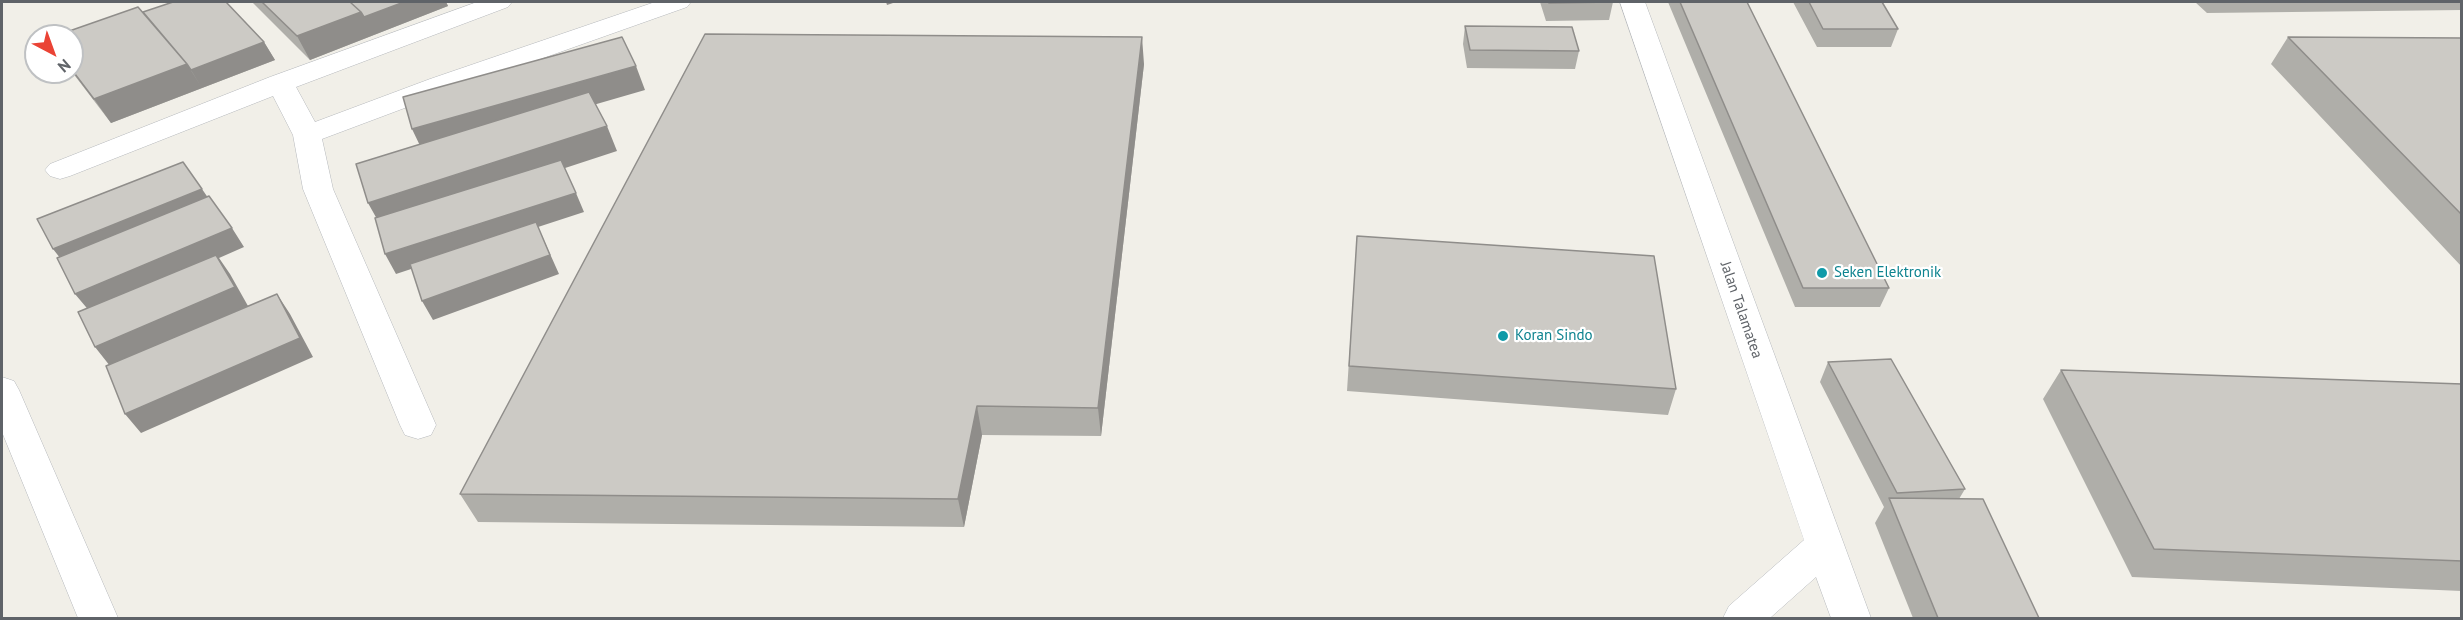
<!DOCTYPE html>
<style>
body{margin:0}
#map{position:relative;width:2463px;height:620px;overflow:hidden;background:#f1efe8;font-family:"PT Sans",sans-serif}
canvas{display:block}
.frame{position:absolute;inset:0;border:3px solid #5f6368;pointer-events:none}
.north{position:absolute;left:24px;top:24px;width:60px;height:60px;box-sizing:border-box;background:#fff;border:2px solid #bfc1c3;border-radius:50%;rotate:139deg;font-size:16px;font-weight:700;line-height:24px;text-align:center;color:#5f6368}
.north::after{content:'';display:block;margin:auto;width:21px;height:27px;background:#ea4335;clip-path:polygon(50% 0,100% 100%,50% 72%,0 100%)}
</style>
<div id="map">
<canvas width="2463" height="620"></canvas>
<div class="frame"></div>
<div class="north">N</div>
</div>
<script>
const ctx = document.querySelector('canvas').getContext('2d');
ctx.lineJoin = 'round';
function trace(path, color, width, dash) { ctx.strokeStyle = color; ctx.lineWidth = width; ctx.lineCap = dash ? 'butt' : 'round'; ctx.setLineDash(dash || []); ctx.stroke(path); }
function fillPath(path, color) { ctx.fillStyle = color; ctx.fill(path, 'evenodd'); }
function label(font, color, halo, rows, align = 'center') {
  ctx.font = font + ' "PT Sans",sans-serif'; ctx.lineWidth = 4.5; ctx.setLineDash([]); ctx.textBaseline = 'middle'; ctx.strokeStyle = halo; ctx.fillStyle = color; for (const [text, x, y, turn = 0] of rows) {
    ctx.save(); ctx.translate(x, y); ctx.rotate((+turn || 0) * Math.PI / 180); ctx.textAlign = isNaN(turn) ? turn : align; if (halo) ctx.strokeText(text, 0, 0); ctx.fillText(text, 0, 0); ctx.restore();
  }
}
const minor = new Path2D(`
 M 477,2 L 512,2 L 508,7 L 296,87 L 315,122 L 430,79 L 655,2 L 691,2 L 687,7 L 450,91 L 322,139 L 333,189 L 436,425 L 431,435 L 418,439 L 405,435 L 400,425 L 303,189 L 293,135 L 273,96 L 70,176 L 60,179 L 50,176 L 45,170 L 50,164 L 270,77 Z
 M 1620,2 L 1645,2 L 1871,618 L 1831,618 L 1816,577 L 1770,618 L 1723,618 L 1729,606 L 1804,540 Z
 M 2,377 L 14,381 L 19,390 L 118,618 L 78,618 L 2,432 Z`);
trace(minor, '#b5b8bc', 1);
fillPath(minor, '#fff');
fillPath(new Path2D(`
 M 252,2 L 446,2 L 448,6 L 310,60 Z
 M 1540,2 L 1613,2 L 1609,20 L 1546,21 Z
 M 1668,2 L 1747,2 L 1889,288 L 1880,307 L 1795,307 Z
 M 1793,2 L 1882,2 L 1898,29 L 1891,47 L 1817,47 Z
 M 2195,2 L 2462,2 L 2462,10 L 2207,13 Z
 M 1465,26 L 1579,51 L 1575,69 L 1467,68 L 1463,44 Z
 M 72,36 L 264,42 L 275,60 L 111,123 L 72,72 Z
 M 2288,37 L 2462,38 L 2462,267 L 2271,64 Z
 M 1144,64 L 1101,436 L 982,435 L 964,527 L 478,522 L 460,494 Z
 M 1357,236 L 1676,389 L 1668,415 L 1347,391 Z
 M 1828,362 L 1965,489 L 1959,499 L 2039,618 L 1913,618 L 1875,523 L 1884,507 L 1820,382 Z
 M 2061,370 L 2462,384 L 2462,591 L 2132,577 L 2043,399 Z`), '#afaea9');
fillPath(new Path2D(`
 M 404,2 L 446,2 L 448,6 L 310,60 L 297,36 L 361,12 Z
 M 886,2 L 896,2 L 887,5 Z
 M 1142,37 L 1144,64 L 1101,436 L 1098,408 Z
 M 264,42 L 275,60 L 202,88 L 191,70 Z
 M 187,64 L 202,88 L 111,123 L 94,99 Z
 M 636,66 L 645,90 L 424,154 L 412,129 Z
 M 607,126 L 617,151 L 382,228 L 368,203 Z
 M 202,189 L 215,208 L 68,268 L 53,249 Z
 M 576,193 L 584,212 L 538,227 L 559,274 L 433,320 L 422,301 L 538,227 L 396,274 L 385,254 Z
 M 232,228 L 244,247 L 219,258 L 230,274 L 248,306 L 110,366 L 95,347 L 91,313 L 75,294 Z
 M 277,294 L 290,314 L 313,357 L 141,433 L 125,414 Z
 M 977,406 L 982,435 L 964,527 L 958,499 Z`), '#8f8d8a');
const building = new Path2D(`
 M 173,2 L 226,2 L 264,42 L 191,70 L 187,64 L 143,12 Z
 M 262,2 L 350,2 L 361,12 L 297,36 Z
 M 350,2 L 404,2 L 364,17 L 361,12 Z
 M 1548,2 L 1613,2 L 1549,3 Z
 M 1680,2 L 1747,2 L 1889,288 L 1803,288 Z
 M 1809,2 L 1882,2 L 1898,29 L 1823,29 Z
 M 138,7 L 187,64 L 94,99 L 72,70 L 72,36 L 55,36 Z
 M 1465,26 L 1572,27 L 1579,51 L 1470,50 Z
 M 705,34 L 1142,37 L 1098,408 L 977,406 L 958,499 L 460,494 Z
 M 622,37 L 636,66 L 412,129 L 403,97 Z
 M 2288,37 L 2462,38 L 2462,215 Z
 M 589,92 L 607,126 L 368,203 L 356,164 Z
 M 561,160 L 576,193 L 385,254 L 375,218 Z
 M 183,162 L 202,189 L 53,249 L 37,219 Z
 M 209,196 L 232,228 L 75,294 L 57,258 Z
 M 536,222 L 550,255 L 422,301 L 410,264 Z
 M 1357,236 L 1654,256 L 1676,389 L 1349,366 Z
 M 216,255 L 235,287 L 95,347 L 78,312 Z
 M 277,294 L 300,338 L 125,414 L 106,366 Z
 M 1891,359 L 1965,489 L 1897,493 L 1828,362 Z
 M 2061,370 L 2462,384 L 2462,561 L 2154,549 Z
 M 1889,498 L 1983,499 L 2039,618 L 1938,618 Z`);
fillPath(building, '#cccac5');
trace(building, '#8f8d8a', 1.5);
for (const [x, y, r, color] of [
 [1822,273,6,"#0f9aa8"],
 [1503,336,6,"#0f9aa8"]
]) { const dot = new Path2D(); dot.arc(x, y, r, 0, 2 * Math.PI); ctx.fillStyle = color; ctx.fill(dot); trace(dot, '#fff', 2); }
label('15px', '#0d838f', '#fff', [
 ["Seken Elektronik",1834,273],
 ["Koran Sindo",1515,336]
], 'left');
label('15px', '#5f6368', '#fff', [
 ["Jalan Talamatea",1741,310,71]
]);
</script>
